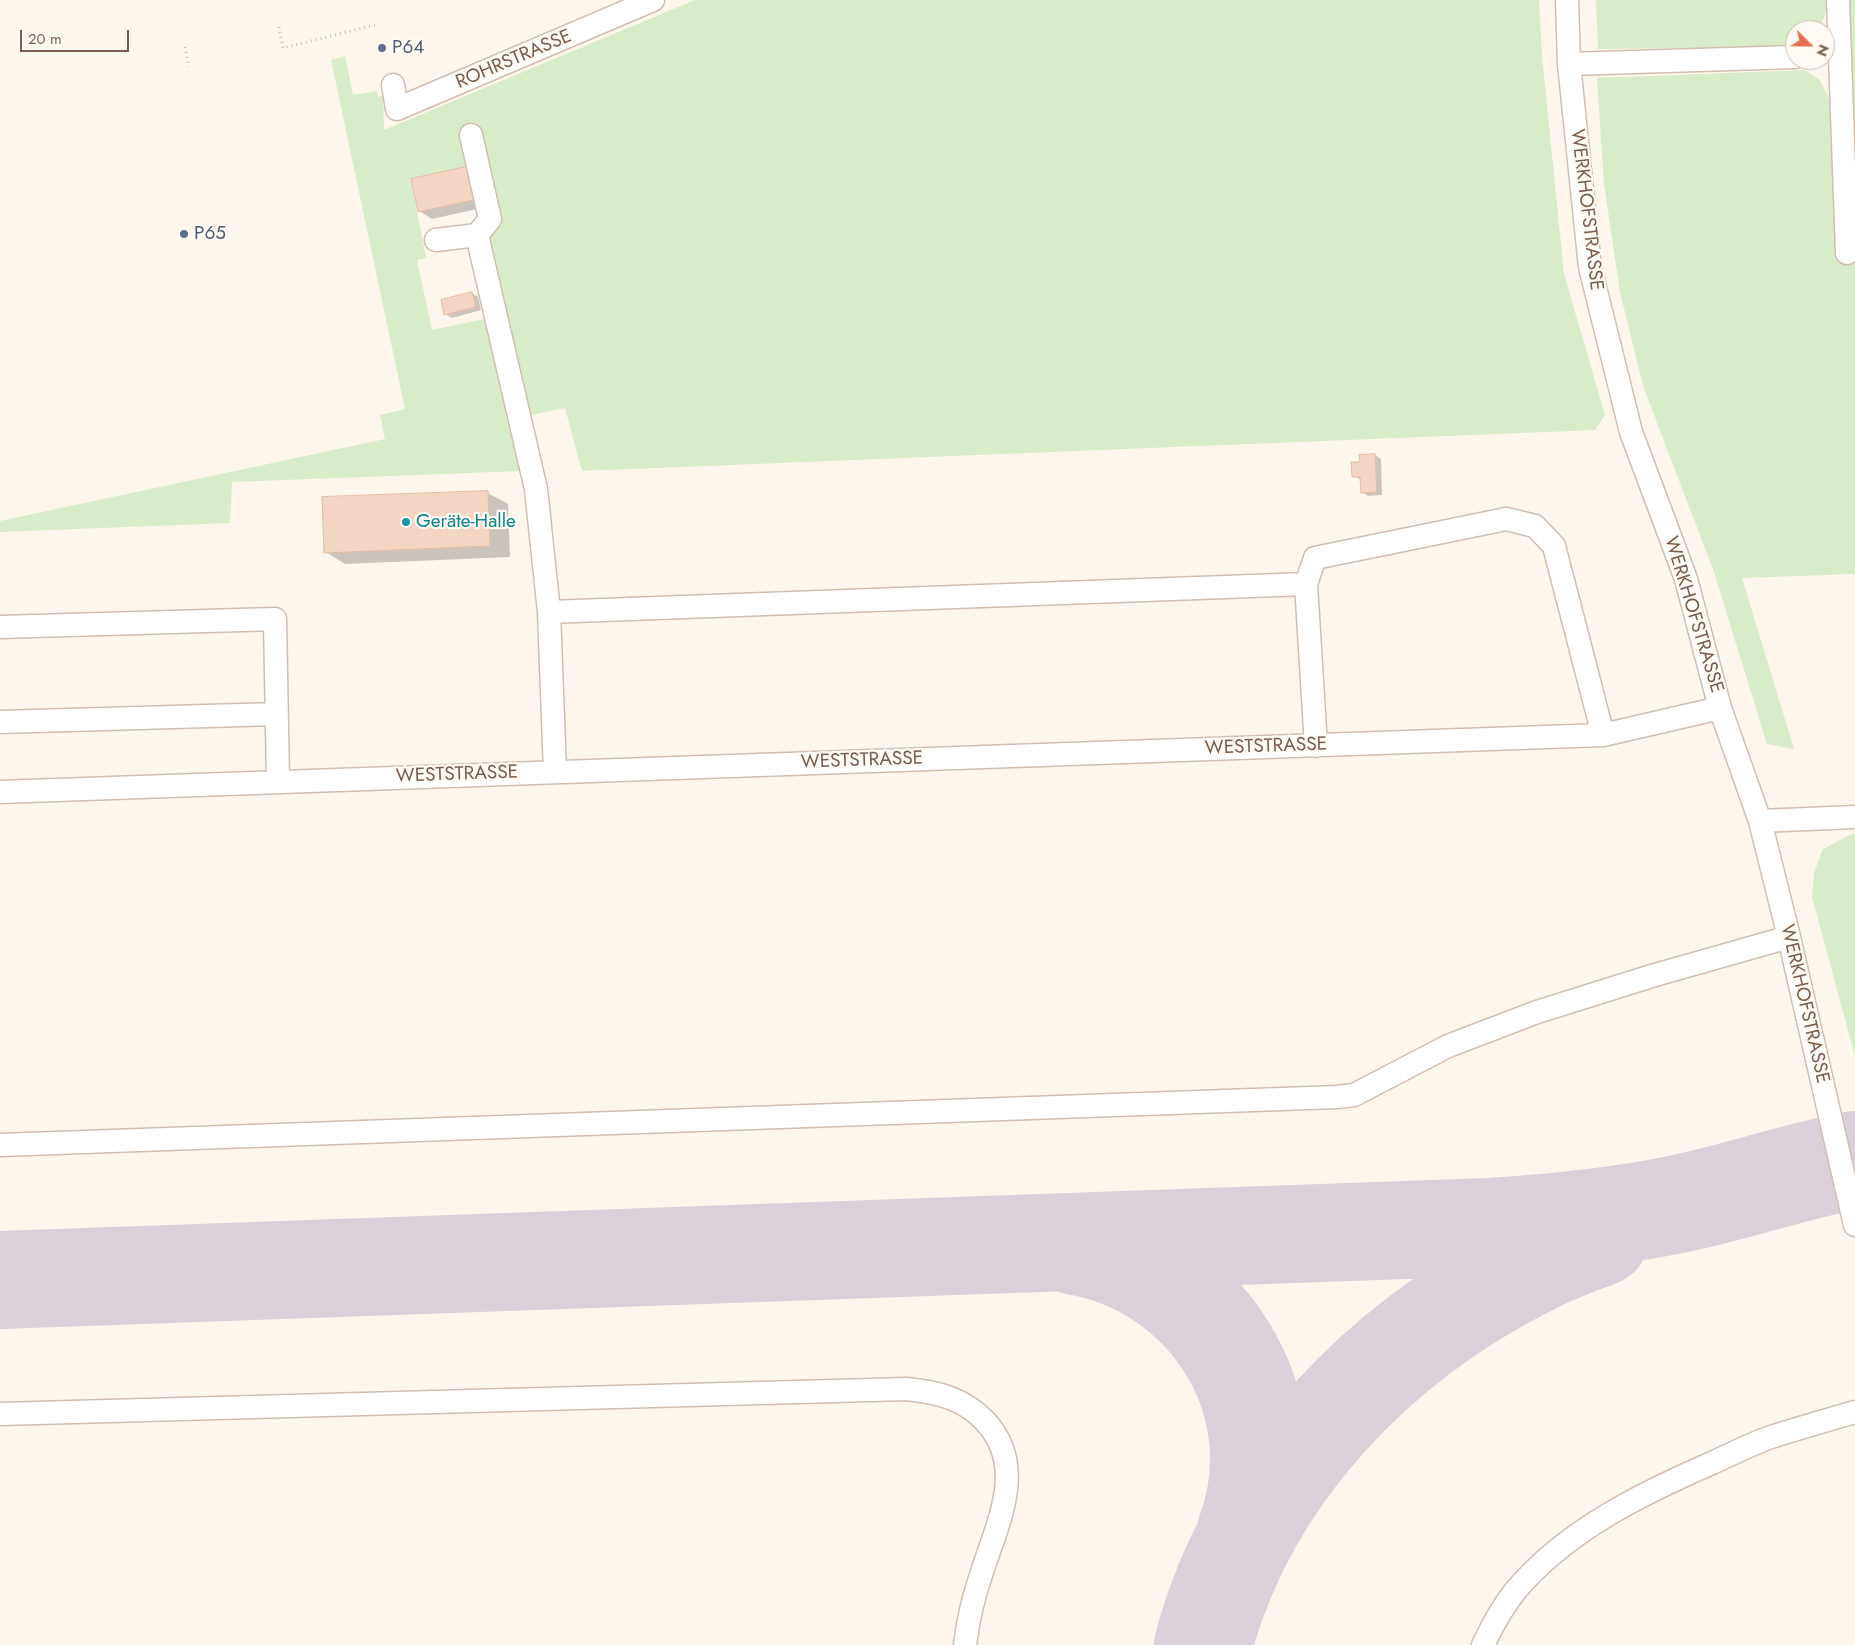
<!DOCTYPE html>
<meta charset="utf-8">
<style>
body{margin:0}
#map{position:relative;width:1855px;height:1645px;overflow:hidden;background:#fdf6ec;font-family:Jost,sans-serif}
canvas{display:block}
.north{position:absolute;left:1785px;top:20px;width:50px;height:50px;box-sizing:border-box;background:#fffaf3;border:1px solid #cabbb1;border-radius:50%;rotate:113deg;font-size:14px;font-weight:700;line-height:20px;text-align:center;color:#7a5c4d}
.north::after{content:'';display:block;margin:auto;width:18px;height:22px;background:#e76f51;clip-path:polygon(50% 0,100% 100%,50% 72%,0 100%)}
.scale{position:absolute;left:20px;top:30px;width:109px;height:22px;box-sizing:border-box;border:2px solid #7a5c4d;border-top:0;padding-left:6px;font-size:15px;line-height:18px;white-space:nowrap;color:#7a5c4d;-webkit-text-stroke:4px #fffaf3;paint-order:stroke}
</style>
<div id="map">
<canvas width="1855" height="1645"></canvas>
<div class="north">N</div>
<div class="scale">20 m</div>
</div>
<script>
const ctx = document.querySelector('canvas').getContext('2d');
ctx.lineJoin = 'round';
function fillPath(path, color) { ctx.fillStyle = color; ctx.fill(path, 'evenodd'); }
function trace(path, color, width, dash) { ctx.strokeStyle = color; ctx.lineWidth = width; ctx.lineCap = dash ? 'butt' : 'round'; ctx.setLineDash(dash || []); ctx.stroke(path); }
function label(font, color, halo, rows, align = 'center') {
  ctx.font = font + ' Jost,sans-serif'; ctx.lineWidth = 4.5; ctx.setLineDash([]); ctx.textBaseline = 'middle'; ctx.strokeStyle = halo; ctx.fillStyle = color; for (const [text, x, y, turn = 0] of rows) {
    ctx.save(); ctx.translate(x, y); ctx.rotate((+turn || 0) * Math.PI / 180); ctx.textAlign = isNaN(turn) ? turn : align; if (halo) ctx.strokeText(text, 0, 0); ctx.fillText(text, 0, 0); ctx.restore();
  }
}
fillPath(new Path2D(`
 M 695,0 L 1539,0 L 1542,55 L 1564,274 L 1605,415 L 1595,430 L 582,471 L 565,408 L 526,416 L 471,166 L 411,179 L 426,258 L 417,260 L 432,330 L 484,319 L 494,344 L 522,471 L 232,482 L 230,523 L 0,532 L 0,521 L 385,439 L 380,415 L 405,409 L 331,60 L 345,56 L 353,95 L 377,91 L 378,97 L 383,95 L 384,130 Z
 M 1596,0 L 1826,0 L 1826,12 L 1819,30 L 1795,30 L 1795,46 L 1793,47 L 1598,49 Z
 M 1849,0 L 1855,0 L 1855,167 Z
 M 1804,70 L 1820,80 L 1829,99 L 1836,254 L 1855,253 L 1855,574 L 1742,578 L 1794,749 L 1767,744 L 1714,572 L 1643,386 L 1620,292 L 1604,184 L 1597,78 Z
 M 1852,834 L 1855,834 L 1855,1056 L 1812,897 L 1814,873 L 1823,849 Z`), '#d8ecc9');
fillPath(new Path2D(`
 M 471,168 L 491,206 L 432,219 L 419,211 Z
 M 472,293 L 478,297 L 481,310 L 452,318 L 445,314 Z
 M 1375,455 L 1381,459 L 1382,495 L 1368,496 L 1362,492 L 1362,480 L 1353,476 L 1361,463 Z
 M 488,493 L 508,504 L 510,557 L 345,564 L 326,552 Z`), '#0003');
trace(new Path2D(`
 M 1076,1246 C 1209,1269 1294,1406 1245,1534
 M 0,1280 L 1490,1227 C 1553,1223 1616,1217 1678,1204 C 1738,1192 1795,1171 1855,1160
 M 1203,1645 C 1249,1475 1378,1342 1533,1265 C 1554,1254 1577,1246 1600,1237`), '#dbcfda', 98);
const building = new Path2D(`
 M 471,166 L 478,199 L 418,212 L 411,179 Z
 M 472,292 L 476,307 L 444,315 L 441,300 Z
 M 1375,454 L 1377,492 L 1361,493 L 1360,477 L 1352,477 L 1351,462 L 1360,462 L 1359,455 Z
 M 488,491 L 490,546 L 324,553 L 322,497 Z`);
fillPath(building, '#f3d5c3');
trace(building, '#e6bba3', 1);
const service = new Path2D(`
 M 1567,0 L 1569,64 L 1590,267 L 1631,432 L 1686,579 L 1720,708 L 1760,821 L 1789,937 L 1855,1225
 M 1838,0 L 1847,253
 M 1569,64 L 1795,57
 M 393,85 L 397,109 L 653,0
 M 471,135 L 490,219 L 477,235
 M 436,240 L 477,235 L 536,489 L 549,612 L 555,772
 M 1306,584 L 1316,746
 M 549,612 L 1306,584 L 1315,558 L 1506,519 L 1535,526 L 1554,546 L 1603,735
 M 0,627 L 275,619 L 278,781
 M 0,722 L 276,714
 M 0,792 L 1603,735 L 1720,708
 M 1760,821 L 1855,817
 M 0,1145 L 1337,1097 L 1354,1095 L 1448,1046 L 1537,1012 L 1655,975 L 1789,937
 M 0,1414 L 906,1389 C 937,1392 963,1398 985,1421 C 1028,1467 997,1524 981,1575 C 973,1598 968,1621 965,1645
 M 1483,1645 C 1492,1626 1503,1606 1516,1590 C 1567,1530 1641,1494 1712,1463 C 1732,1454 1751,1444 1771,1437 C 1799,1428 1827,1420 1855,1412`);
trace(service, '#d1beb0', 25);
trace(new Path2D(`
 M 279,27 L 283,48 L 379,24
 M 185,47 L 189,67`), '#d9b8a5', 3, [1, 4]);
trace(service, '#fff', 22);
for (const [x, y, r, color] of [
 [382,48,5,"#5c6f8a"],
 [184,234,5,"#5c6f8a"],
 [406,522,5,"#0f9aa8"]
]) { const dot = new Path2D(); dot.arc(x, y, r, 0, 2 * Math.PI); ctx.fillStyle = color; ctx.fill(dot); trace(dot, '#fffaf3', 2); }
label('19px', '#4e5e75', '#fffaf3', [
 ["P64",392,48],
 ["P65",194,234]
], 'left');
label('19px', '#7a5c4d', '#fffaf3', [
 ["ROHRSTRASSE",514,60,-23],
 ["WERKHOFSTRASSE",1586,210,83],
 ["WERKHOFSTRASSE",1693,615,73],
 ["WESTSTRASSE",1266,747,-2],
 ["WESTSTRASSE",862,761,-2],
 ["WESTSTRASSE",457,775,-2],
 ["WERKHOFSTRASSE",1804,1004,77]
]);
label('19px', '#0d838f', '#fffaf3', [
 ["Geräte-Halle",416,522]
], 'left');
</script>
